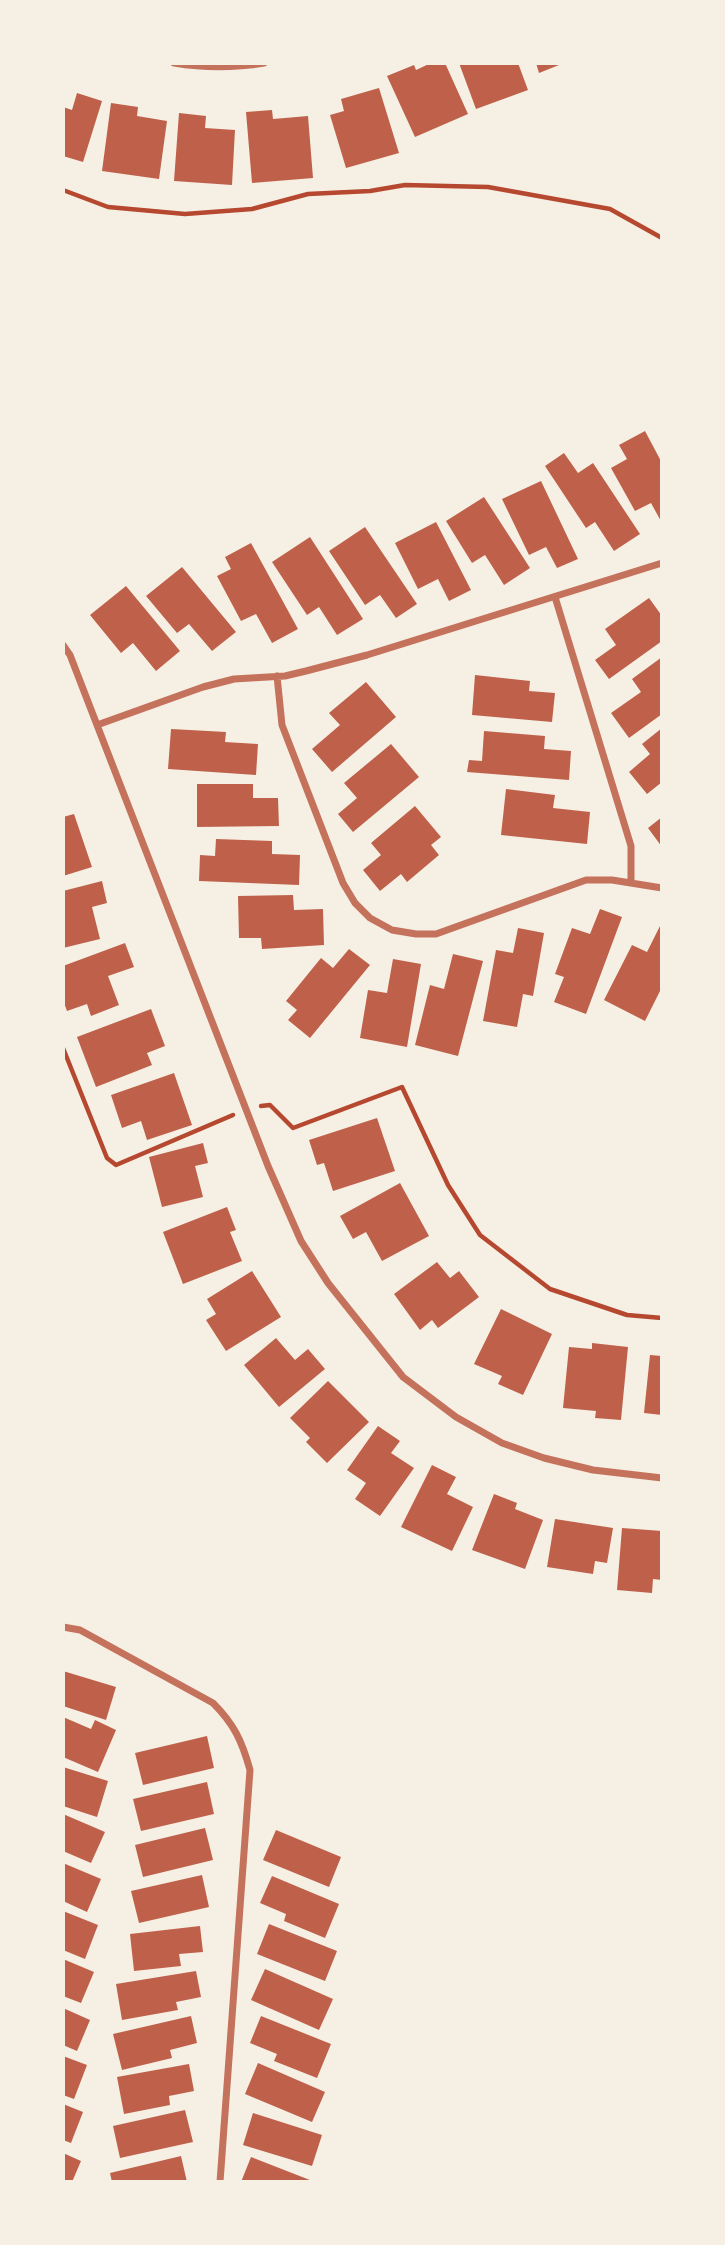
<!DOCTYPE html>
<style>
body{margin:0}
#map{position:relative;width:725px;height:2245px;overflow:hidden;background:#f6efe4;font-family:"Varela Round",sans-serif}
canvas{display:block}
.frame{position:absolute;inset:0;border:65px solid #f6efe4;pointer-events:none}
</style>
<div id="map">
<canvas width="725" height="2245"></canvas>
<div class="frame"></div>
</div>
<script>
const ctx = document.querySelector('canvas').getContext('2d');
ctx.lineJoin = 'round';
function fillPath(path, color) { ctx.fillStyle = color; ctx.fill(path, 'evenodd'); }
function trace(path, color, width, dash) { ctx.strokeStyle = color; ctx.lineWidth = width; ctx.lineCap = dash ? 'butt' : 'round'; ctx.setLineDash(dash || []); ctx.stroke(path); }
fillPath(new Path2D(`
 M 431,63 L 445,63 L 468,114 L 415,137 L 387,76 L 414,65 L 416,70 Z
 M 459,63 L 518,63 L 528,90 L 476,109 Z
 M 536,63 L 564,63 L 539,73 Z
 M 379,88 L 399,153 L 346,168 L 330,115 L 344,111 L 341,99 Z
 M 77,93 L 102,101 L 83,162 L 63,156 L 63,107 L 72,110 Z
 M 111,103 L 138,107 L 137,116 L 167,121 L 159,179 L 102,171 Z
 M 272,110 L 273,119 L 308,116 L 313,178 L 252,183 L 246,112 Z
 M 179,113 L 206,116 L 205,128 L 235,130 L 232,185 L 174,181 Z
 M 645,431 L 662,463 L 662,523 L 651,503 L 635,511 L 611,468 L 627,459 L 619,445 Z
 M 564,453 L 578,473 L 593,463 L 640,534 L 614,551 L 595,522 L 586,528 L 545,466 Z
 M 541,481 L 578,559 L 557,568 L 546,547 L 529,555 L 502,499 Z
 M 484,497 L 530,568 L 504,585 L 485,555 L 472,563 L 446,521 Z
 M 436,522 L 471,590 L 449,601 L 438,579 L 418,589 L 395,543 Z
 M 365,527 L 417,604 L 396,618 L 380,595 L 365,605 L 329,551 Z
 M 310,537 L 363,619 L 337,635 L 319,607 L 307,615 L 272,562 Z
 M 251,543 L 298,629 L 272,643 L 256,614 L 241,621 L 217,576 L 231,569 L 225,557 Z
 M 182,567 L 236,632 L 212,651 L 189,624 L 177,633 L 146,596 Z
 M 126,586 L 180,651 L 156,671 L 133,643 L 121,653 L 90,615 Z
 M 649,598 L 662,616 L 662,641 L 609,679 L 595,660 L 616,645 L 605,629 Z
 M 662,657 L 662,714 L 629,738 L 611,713 L 641,692 L 632,679 Z
 M 475,675 L 530,681 L 529,691 L 555,693 L 552,722 L 472,715 Z
 M 366,682 L 396,717 L 332,772 L 312,749 L 340,725 L 329,713 Z
 M 662,728 L 662,782 L 647,794 L 629,772 L 650,754 L 642,744 Z
 M 171,729 L 226,732 L 225,742 L 258,744 L 256,775 L 168,769 Z
 M 484,731 L 545,736 L 544,749 L 571,751 L 569,780 L 467,772 L 469,760 L 482,761 Z
 M 391,744 L 419,777 L 353,832 L 338,814 L 357,798 L 344,783 Z
 M 197,784 L 253,784 L 253,798 L 278,798 L 279,826 L 197,827 Z
 M 506,789 L 555,795 L 553,808 L 590,812 L 587,844 L 501,835 Z
 M 415,806 L 441,837 L 431,845 L 439,855 L 407,882 L 401,874 L 380,891 L 363,870 L 381,855 L 371,843 Z
 M 74,814 L 92,867 L 63,876 L 63,817 Z
 M 662,817 L 662,847 L 648,828 Z
 M 216,839 L 272,841 L 272,854 L 300,855 L 299,885 L 199,881 L 200,855 L 215,856 Z
 M 102,881 L 107,903 L 92,907 L 100,939 L 63,948 L 63,891 Z
 M 293,895 L 294,910 L 323,909 L 324,945 L 262,949 L 261,938 L 239,938 L 238,896 Z
 M 600,909 L 622,917 L 586,1014 L 554,1002 L 564,977 L 555,974 L 572,928 L 590,934 Z
 M 662,922 L 662,987 L 645,1021 L 604,1000 L 632,945 L 647,952 Z
 M 518,928 L 544,933 L 533,996 L 523,994 L 517,1027 L 483,1021 L 496,950 L 513,953 Z
 M 125,943 L 134,967 L 108,976 L 119,1005 L 91,1016 L 87,1004 L 67,1011 L 63,1000 L 63,966 Z
 M 349,949 L 370,965 L 310,1038 L 288,1020 L 297,1010 L 286,1001 L 321,958 L 333,968 Z
 M 453,954 L 483,961 L 458,1056 L 415,1045 L 430,985 L 444,989 Z
 M 393,959 L 421,964 L 407,1047 L 360,1038 L 368,990 L 387,993 Z
 M 151,1009 L 165,1046 L 147,1053 L 152,1065 L 96,1087 L 77,1037 Z
 M 174,1073 L 192,1125 L 147,1140 L 141,1121 L 122,1128 L 111,1095 Z
 M 377,1118 L 395,1171 L 333,1191 L 324,1163 L 317,1165 L 309,1140 Z
 M 203,1143 L 208,1163 L 195,1166 L 203,1197 L 162,1207 L 149,1157 Z
 M 400,1183 L 429,1236 L 382,1261 L 366,1232 L 353,1239 L 340,1216 Z
 M 227,1207 L 236,1230 L 230,1232 L 242,1261 L 183,1284 L 163,1232 Z
 M 437,1262 L 450,1278 L 459,1271 L 479,1297 L 438,1328 L 432,1320 L 420,1330 L 394,1294 Z
 M 252,1271 L 281,1317 L 226,1351 L 206,1320 L 216,1314 L 207,1299 Z
 M 501,1309 L 552,1334 L 523,1395 L 498,1384 L 502,1376 L 474,1364 Z
 M 276,1338 L 295,1360 L 308,1349 L 325,1369 L 279,1407 L 244,1365 Z
 M 592,1343 L 628,1347 L 621,1420 L 595,1418 L 596,1411 L 563,1408 L 569,1347 L 592,1349 Z
 M 650,1355 L 662,1356 L 662,1415 L 644,1413 Z
 M 328,1381 L 369,1422 L 327,1463 L 306,1442 L 310,1438 L 290,1418 Z
 M 378,1426 L 400,1441 L 391,1453 L 414,1468 L 380,1516 L 355,1499 L 366,1483 L 347,1470 Z
 M 432,1465 L 456,1477 L 447,1494 L 473,1507 L 452,1551 L 401,1527 Z
 M 494,1494 L 517,1503 L 515,1509 L 543,1520 L 525,1569 L 472,1550 Z
 M 555,1519 L 613,1528 L 607,1563 L 595,1561 L 593,1574 L 547,1567 Z
 M 622,1528 L 662,1531 L 662,1580 L 653,1579 L 652,1593 L 617,1590 Z
 M 63,1671 L 116,1687 L 106,1720 L 63,1706 Z
 M 63,1717 L 91,1729 L 95,1720 L 116,1730 L 98,1772 L 63,1757 Z
 M 207,1736 L 214,1768 L 143,1785 L 135,1753 Z
 M 63,1767 L 108,1781 L 97,1817 L 63,1806 Z
 M 207,1782 L 214,1814 L 141,1831 L 133,1799 Z
 M 63,1814 L 105,1832 L 91,1863 L 63,1851 Z
 M 205,1828 L 213,1860 L 143,1877 L 135,1845 Z
 M 276,1830 L 341,1857 L 329,1887 L 263,1860 Z
 M 63,1863 L 101,1879 L 87,1912 L 63,1901 Z
 M 202,1875 L 209,1907 L 139,1923 L 131,1891 Z
 M 272,1876 L 339,1904 L 325,1938 L 284,1921 L 286,1914 L 260,1903 Z
 M 63,1911 L 98,1925 L 85,1959 L 63,1950 Z
 M 269,1924 L 337,1951 L 325,1981 L 257,1954 Z
 M 200,1926 L 203,1952 L 179,1954 L 181,1966 L 134,1971 L 130,1934 Z
 M 63,1959 L 94,1972 L 81,2003 L 63,1996 Z
 M 265,1969 L 333,1999 L 319,2030 L 251,2000 Z
 M 196,1971 L 201,1997 L 176,2002 L 178,2010 L 122,2020 L 116,1984 Z
 M 63,2008 L 90,2020 L 77,2051 L 63,2045 Z
 M 191,2016 L 197,2043 L 170,2050 L 172,2058 L 122,2070 L 113,2034 Z
 M 261,2016 L 331,2044 L 317,2078 L 274,2061 L 277,2054 L 250,2043 Z
 M 63,2056 L 87,2065 L 74,2099 L 63,2095 Z
 M 258,2063 L 325,2092 L 312,2122 L 245,2094 Z
 M 189,2064 L 194,2091 L 169,2096 L 170,2105 L 124,2114 L 117,2077 Z
 M 63,2104 L 83,2112 L 71,2143 L 63,2140 Z
 M 185,2110 L 193,2142 L 120,2158 L 113,2126 Z
 M 253,2113 L 322,2135 L 312,2166 L 243,2145 Z
 M 63,2153 L 81,2161 L 72,2182 L 63,2182 Z
 M 181,2156 L 187,2182 L 112,2182 L 110,2173 Z
 M 251,2157 L 315,2182 L 241,2182 Z`), '#bf614a');
trace(new Path2D(`
 M 63,190 L 108,207 L 185,214 L 252,209 L 308,194 L 370,191 L 405,185 L 488,187 L 610,209 L 662,238
 M 63,1048 L 107,1158 L 116,1165 L 233,1115
 M 261,1106 L 270,1105 L 293,1128 L 402,1087 L 448,1185 L 480,1235 L 550,1289 L 627,1315 L 662,1318`), '#b5482f', 4.5);
trace(new Path2D(`
 M 174,63 C 204,68 234,68 264,63
 M 555,597 L 631,846 L 631,883
 M 63,645 L 70,655 L 97,725 L 268,1166 L 301,1241 L 328,1283 L 403,1377 L 456,1417 L 502,1443 L 544,1458 L 593,1470 L 662,1478
 M 277,676 L 282,725 L 343,883 L 355,903 L 370,918 L 392,930 L 416,934 L 436,934 L 586,880 L 612,880 L 662,888
 M 97,725 L 203,687 L 234,679 L 285,676 L 306,671 L 367,655 L 662,563
 M 63,1627 L 80,1630 L 213,1703 C 234,1724 242,1741 250,1770 L 220,2182`), '#c5725c', 7);
</script>
